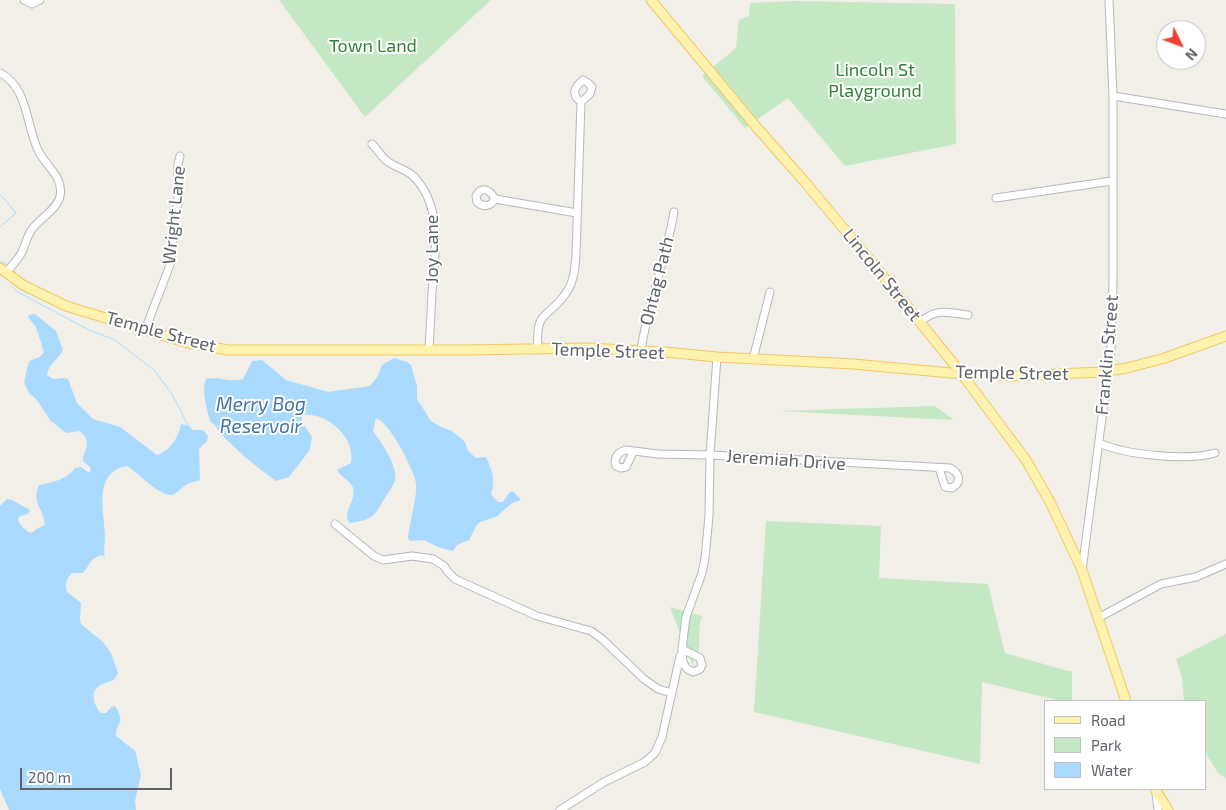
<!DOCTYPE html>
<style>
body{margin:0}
#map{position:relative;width:1226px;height:810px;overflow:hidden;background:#f1efe8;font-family:"Exo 2",sans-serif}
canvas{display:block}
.legend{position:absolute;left:1044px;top:700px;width:162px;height:90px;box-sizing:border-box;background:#fff;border:1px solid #bfc1c3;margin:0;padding:6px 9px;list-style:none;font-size:15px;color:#5f6368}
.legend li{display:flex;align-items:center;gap:10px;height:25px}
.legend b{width:25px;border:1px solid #bfc1c3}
.north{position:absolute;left:1156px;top:20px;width:50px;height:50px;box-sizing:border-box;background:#fff;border:1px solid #bfc1c3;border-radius:50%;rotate:132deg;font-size:14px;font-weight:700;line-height:20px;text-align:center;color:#5f6368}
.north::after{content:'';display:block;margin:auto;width:18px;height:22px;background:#ea4335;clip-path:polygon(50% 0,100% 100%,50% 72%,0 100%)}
.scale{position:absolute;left:20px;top:768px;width:152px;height:22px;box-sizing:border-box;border:2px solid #5f6368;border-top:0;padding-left:6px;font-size:15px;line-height:18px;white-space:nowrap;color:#5f6368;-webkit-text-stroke:4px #fff;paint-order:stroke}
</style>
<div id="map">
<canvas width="1226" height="810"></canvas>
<ul class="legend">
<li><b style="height:6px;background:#fff2af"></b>Road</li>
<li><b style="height:14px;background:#c5e8c5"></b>Park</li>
<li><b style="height:14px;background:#aadaff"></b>Water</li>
</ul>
<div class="north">N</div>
<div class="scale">200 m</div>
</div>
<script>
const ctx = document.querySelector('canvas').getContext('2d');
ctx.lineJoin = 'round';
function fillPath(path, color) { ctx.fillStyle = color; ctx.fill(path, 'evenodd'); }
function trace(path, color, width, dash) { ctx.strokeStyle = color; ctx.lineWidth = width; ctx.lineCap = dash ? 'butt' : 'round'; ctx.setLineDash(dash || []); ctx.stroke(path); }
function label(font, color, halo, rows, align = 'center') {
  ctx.font = font + ' "Exo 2",sans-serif'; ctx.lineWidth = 4; ctx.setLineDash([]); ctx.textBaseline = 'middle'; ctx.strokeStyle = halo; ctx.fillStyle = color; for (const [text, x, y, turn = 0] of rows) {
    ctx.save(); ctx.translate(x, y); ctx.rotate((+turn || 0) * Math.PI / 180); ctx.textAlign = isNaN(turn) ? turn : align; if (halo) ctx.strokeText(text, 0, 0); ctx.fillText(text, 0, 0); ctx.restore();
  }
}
fillPath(new Path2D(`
 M 279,0 L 491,0 L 365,117 Z
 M 794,1 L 955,4 L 956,144 L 845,166 L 788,98 L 745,128 L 702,76 L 736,48 L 739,20 L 749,16 L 750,3 Z
 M 935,406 L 954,420 L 779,411 Z
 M 766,521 L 881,526 L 879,578 L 988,584 L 1005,653 L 1068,671 L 1072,671 L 1072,701 L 1061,701 L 982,682 L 980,764 L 754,712 Z
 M 670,607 L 702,616 C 698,627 700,639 699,650 C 698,656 694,660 693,666 Z
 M 1226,634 L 1226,778 L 1218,773 L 1205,752 L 1205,701 L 1184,701 L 1182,677 L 1176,659 Z`), '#c5e8c5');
fillPath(new Path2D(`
 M 35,314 L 56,331 L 63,350 C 59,359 48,364 47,375 L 53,379 L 64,378 L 68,379 L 77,403 L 93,419 L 120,427 L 157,455 C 170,451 179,437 181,424 L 189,426 L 193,430 L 203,430 L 208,436 L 207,441 L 199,449 L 200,480 L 187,484 L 173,495 C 158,496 140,474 127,466 C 92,472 105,513 105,536 C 105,544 103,552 105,560 L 103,555 C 89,558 91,564 83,573 L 72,573 C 66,579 65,584 67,592 L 81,603 L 80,619 L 81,624 L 103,642 L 111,653 L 118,673 L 115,679 C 110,682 103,683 99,686 C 89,693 95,707 101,713 L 106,713 L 111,707 L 115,706 C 127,725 115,722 116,736 C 123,740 128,747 135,750 L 141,775 L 135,801 L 136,810 L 9,810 L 0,789 L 0,506 L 7,499 L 12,500 L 30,510 L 28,514 L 20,516 L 18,519 C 20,526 24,529 30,533 L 33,532 C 37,527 42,528 45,524 C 43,507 31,503 39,485 C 52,482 67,480 75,468 L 81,467 L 88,472 L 90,472 L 91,468 L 83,461 C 84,448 93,443 80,431 L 66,433 L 51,421 L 36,399 L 29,393 L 24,382 L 29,361 L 40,357 L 44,352 L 36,327 L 28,317 L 29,315 Z
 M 394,358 L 407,362 L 411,365 L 417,386 L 417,399 L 431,421 L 439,426 L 452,431 L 465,442 L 468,451 L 476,458 L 486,457 C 492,471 496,479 491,494 L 498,502 L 503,502 L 509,493 L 513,491 L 521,500 L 512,503 L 496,517 L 480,522 L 476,526 L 469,540 L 457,545 L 453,551 L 438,547 L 424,540 L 410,541 L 408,538 C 409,526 418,493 416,483 C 413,468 390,423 376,418 L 373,431 C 381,442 398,466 395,480 C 393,487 387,494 383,501 C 374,518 369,520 350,523 C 341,512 357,501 353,488 C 352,482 341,477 337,470 L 351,463 C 356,437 327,412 302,415 L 302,422 L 312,437 L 309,451 L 289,477 L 276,481 C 258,468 242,455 226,439 C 220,433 217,426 210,421 C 207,408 201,392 206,379 C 218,376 230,383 243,379 L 252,361 L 262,360 L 286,380 L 328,392 L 370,386 L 378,376 L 382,365 Z`), '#aadaff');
trace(new Path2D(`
 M 0,194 L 16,213 L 0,227
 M 0,262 L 6,264
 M 14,271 L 16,274
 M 13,287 L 16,291 L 89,330 L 115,340 L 155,371 L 172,394 L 189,427`), '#aadaff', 1);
const minor = new Path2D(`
 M 24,0 L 32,4 L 40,0
 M 0,73 C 28,87 26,125 38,150 C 45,166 64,176 60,196 C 58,208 41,218 33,228 C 27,235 26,243 22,252 C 18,260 11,266 6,273
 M 1113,96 L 1226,114
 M 372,144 C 377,149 381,156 387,161 C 396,168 409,170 416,179 C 443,209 435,255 432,293 C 431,312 430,331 429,350
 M 996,198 L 1112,181
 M 495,199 C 490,190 482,185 476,196 L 477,202 C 484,208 491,206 495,199 L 577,213
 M 920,322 C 937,308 947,312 968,315
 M 145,330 L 170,265 L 178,199 L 178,164 L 180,156
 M 538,349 C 535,308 548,320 566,293 C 574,282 575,268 576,255 L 581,102 C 571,95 574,87 583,80 L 588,83 L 592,87 L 590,94 L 581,102
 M 641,350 C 648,303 666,259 674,212
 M 753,359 L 770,292
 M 1099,443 C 1126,455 1187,461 1215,453
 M 633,452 L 626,467 L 621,468 L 616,466 C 613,458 618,452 626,450 L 658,454 L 710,455 L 950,468 C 956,471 961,477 957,484 L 952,488 L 945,487 L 939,468
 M 335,524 L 374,556 L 383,560 L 412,556 L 433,559 L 444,566 L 448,572 L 455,579 L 537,616 L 591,631 L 602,639 L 644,679 L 658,689 L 672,693
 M 1082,570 L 1111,349 L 1113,281 L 1113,96 L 1109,0
 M 1098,618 L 1161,584 L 1196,577 L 1226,564
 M 682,649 C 682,659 682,668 693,672 L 700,669 L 702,665 L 700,658 L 682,649 L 686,617 L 702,573 L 705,558 L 709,516 L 710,455 L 717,357
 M 1156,793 L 1158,810
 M 560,810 L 604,782 L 645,762 L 655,753 L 662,737 L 680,656`);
const major = new Path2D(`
 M 651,0 L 758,129 L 804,181 L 865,254 L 961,373 L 1026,460 L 1050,502 L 1082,570 L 1126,701
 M 0,268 L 23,285 L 66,306 L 188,343 L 228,350 L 468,350 L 587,348 L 665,352 L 717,357 L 853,364 L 951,373 L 1015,376 L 1100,372 L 1127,368 L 1165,358 L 1226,336
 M 1155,789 L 1168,810`);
trace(minor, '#b5b8bc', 9);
trace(major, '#f2c960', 11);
trace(minor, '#fff', 7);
trace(major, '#fff2af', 9);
label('18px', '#348238', '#fff', [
 ["Town Land",373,46],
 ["Lincoln St",875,70],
 ["Playground",875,91]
]);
label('18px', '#5f6368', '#fff', [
 ["Wright Lane",174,215,-84],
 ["Joy Lane",432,249,-90],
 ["Lincoln Street",882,275,51],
 ["Ohtag Path",657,281,-76],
 ["Temple Street",161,332,15],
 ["Temple Street",608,351,2],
 ["Franklin Street",1107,355,-85],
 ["Temple Street",1012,373,1],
 ["Jeremiah Drive",786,460,4]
]);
label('italic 19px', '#4174aa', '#fff', [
 ["Merry Bog",261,405],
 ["Reservoir",261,427]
]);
</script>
